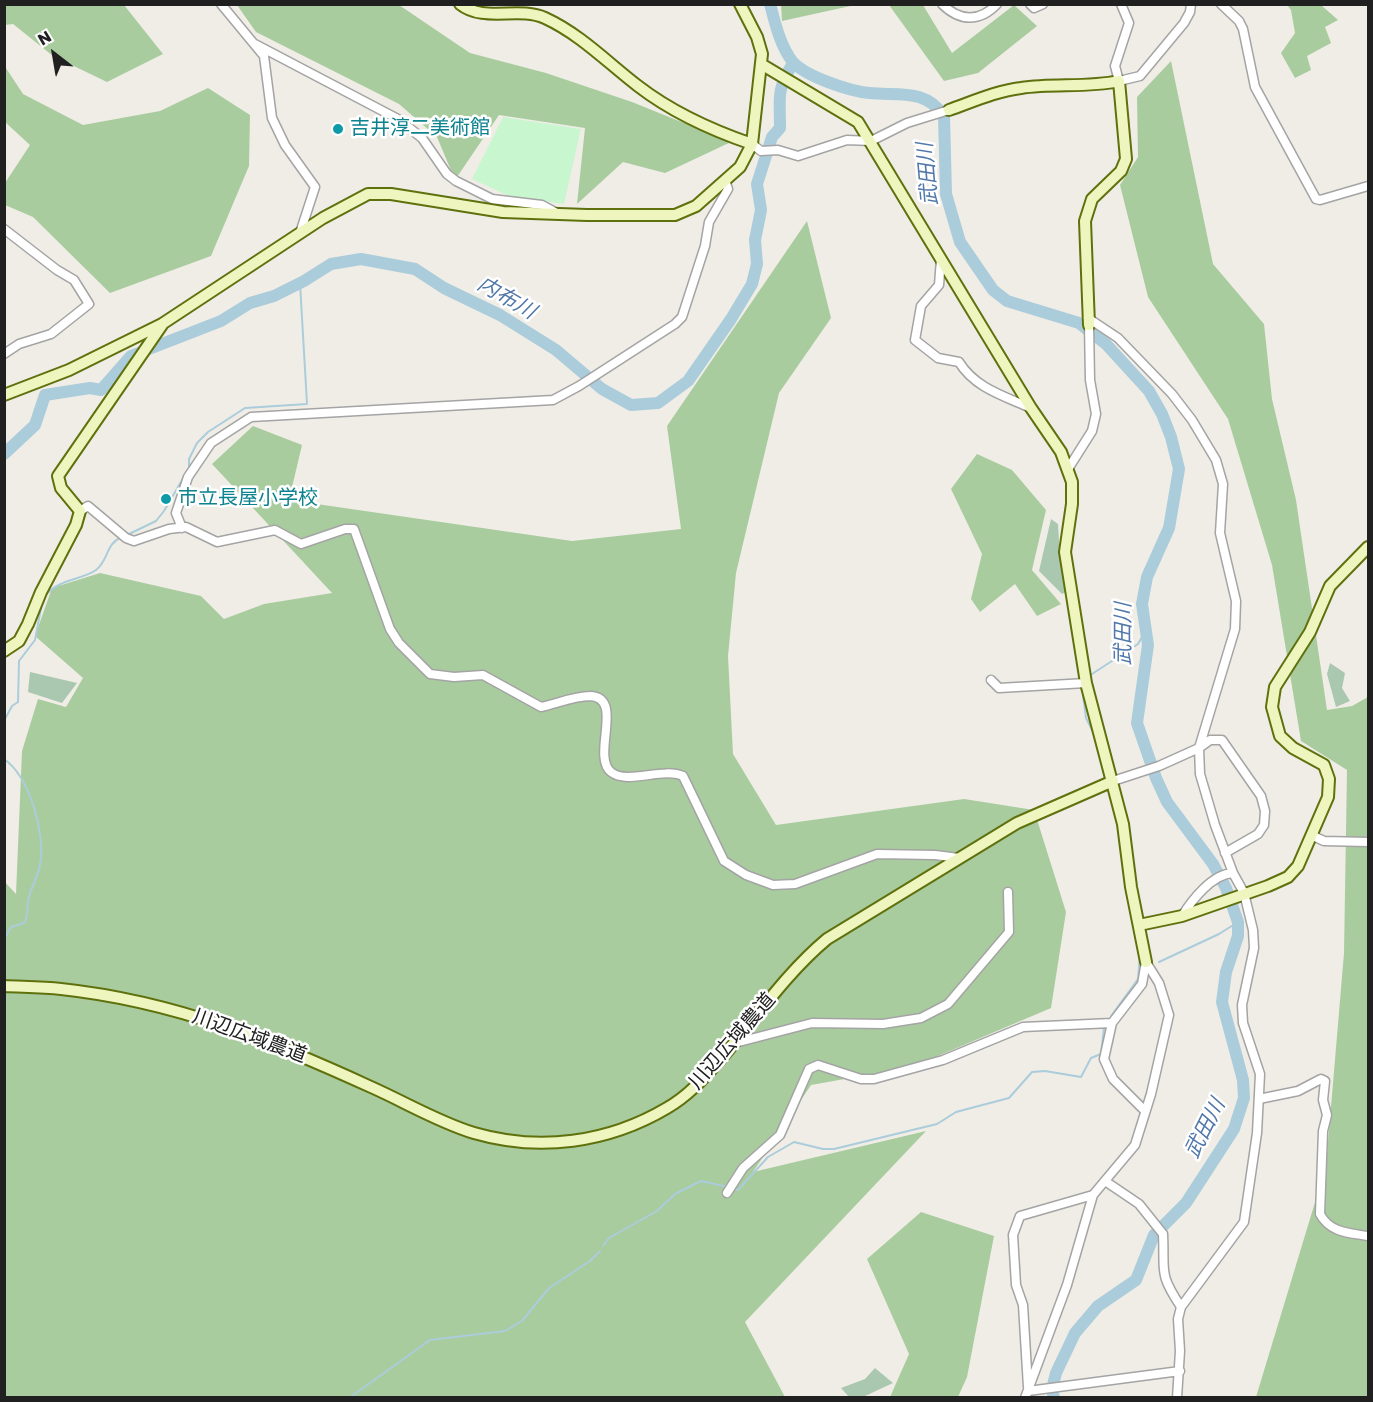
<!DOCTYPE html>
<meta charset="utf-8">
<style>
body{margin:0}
#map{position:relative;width:1373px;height:1402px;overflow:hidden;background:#f0ede7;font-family:Poppins,sans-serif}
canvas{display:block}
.frame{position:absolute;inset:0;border:6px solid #202020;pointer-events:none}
.north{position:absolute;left:24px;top:24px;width:60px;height:60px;-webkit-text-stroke:4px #fff;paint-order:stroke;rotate:329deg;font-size:16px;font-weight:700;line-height:24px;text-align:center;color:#202020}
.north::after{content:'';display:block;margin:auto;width:21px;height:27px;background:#202020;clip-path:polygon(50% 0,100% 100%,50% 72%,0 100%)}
</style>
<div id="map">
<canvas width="1373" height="1402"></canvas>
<div class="frame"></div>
<div class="north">N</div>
</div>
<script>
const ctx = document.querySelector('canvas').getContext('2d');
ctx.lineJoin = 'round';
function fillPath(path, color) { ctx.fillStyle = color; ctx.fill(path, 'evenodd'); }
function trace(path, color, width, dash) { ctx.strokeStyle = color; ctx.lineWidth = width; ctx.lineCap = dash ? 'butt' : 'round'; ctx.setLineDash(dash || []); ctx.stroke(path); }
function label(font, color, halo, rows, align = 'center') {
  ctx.font = font + ' Poppins,"Noto Sans JP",sans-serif'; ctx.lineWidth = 5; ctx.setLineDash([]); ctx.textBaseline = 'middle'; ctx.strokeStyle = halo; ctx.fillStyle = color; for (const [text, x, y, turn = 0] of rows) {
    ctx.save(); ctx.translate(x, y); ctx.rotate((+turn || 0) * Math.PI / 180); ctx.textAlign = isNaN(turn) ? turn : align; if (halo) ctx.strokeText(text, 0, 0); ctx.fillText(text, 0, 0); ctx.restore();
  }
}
fillPath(new Path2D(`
 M 781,4 L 855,4 L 855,5 L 782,21 Z
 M 4,5 L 124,5 L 163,54 L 107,82 L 53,56 L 13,24 L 5,25 Z
 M 237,5 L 399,5 L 470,53 L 546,73 L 632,102 L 731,142 L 665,173 L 623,162 L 577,204 L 585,128 L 499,115 L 455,180 L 437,137 L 399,104 L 256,32 Z
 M 889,5 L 923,5 L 952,53 L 1014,5 L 1037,26 L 978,73 L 944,81 Z
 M 1287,5 L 1321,5 L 1338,20 L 1325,27 L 1331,43 L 1307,56 L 1311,70 L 1295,78 L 1281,53 L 1295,33 L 1291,10 Z
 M 1171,61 L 1213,264 L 1264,324 L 1272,399 L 1296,500 L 1327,710 L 1352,706 L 1368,697 L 1368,1397 L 1256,1397 L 1326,1166 L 1344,953 L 1347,770 L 1301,741 L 1272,565 L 1228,419 L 1148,297 L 1120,185 L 1138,157 L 1137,97 Z
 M 4,65 L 23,94 L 83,125 L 160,111 L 208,88 L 250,115 L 249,166 L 211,256 L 110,293 L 33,217 L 5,205 L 5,183 L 30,145 L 5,122 Z
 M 807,221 L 831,318 L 779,393 L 736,573 L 728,656 L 733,754 L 776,825 L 964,799 L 1034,810 L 1066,912 L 1051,1008 L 912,1067 L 811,1085 L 753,1172 L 926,1131 L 745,1322 L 785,1397 L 5,1398 L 4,881 L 16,894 L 22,751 L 38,699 L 66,707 L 83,678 L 35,636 L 52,588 L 100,573 L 201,596 L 224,619 L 264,604 L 332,593 L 212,464 L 253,426 L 302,445 L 289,500 L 572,541 L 681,529 L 667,426 Z
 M 977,454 L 1012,470 L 1046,510 L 1032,570 L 1061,604 L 1037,616 L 1015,584 L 980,612 L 971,599 L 982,554 L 951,489 Z
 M 921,1212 L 994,1236 L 967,1377 L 958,1397 L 890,1397 L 909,1354 L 867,1259 Z`), '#a9cc9f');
fillPath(new Path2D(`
 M 1051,519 L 1058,524 L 1060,559 L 1068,591 L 1062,594 L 1039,571 Z
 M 1330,663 L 1345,673 L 1342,688 L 1350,701 L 1336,707 L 1327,674 Z
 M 30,672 L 77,683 L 62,703 L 28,692 Z
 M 875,1368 L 893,1383 L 863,1397 L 849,1397 L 841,1388 L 865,1379 Z`), '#aac7b0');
fillPath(new Path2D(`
 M 503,117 L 581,129 L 564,204 L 509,196 L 472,179 Z`), '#c8f6ce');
trace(new Path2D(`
 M 127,535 L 156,521 L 164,511 L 189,468 L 189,459 L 197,443 L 208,432 L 245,408 L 307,404 L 300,283
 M 45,596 C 58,579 82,580 96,570 C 109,560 105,544 122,537
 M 1092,674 L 1138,644 L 1146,630
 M 1083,695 L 1086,718 L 1094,734
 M 4,721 L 12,706 L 18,702 L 19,661 L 35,640 L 42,603
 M 4,759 C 30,777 46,835 40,865 C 38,877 30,889 28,901 C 27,909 29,915 24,923 L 11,927 L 4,939
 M 1128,898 L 1130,910
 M 1159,962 L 1219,934 L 1238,922
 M 1111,1016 L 1138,979 L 1140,956
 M 733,1189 L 738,1190 L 768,1157 L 794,1142 L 823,1149 L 834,1149 L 937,1124 L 956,1112 L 1009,1098 L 1032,1072 L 1045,1071 L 1081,1077 L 1091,1058 L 1101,1054 L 1104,1028
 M 603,1246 L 609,1238 L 657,1211 L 675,1194 L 701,1181 L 728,1187
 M 349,1398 L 430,1340 L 505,1331 L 522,1321 L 549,1288 L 590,1261 L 600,1251`), '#abccda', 2);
trace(new Path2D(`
 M 770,4 C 775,23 780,45 792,61 C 804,76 849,91 869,93 C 898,96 925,88 944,116 L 946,194 L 960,242 L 993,290 L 1007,301 L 1079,323 L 1106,344 L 1149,391 L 1162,414 L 1171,437 L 1179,469 L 1169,528 L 1147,577 L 1142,604 L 1148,645 L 1137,723 L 1156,778 L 1167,802 L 1213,864 L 1226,888 L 1238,922 L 1238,936 L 1226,972 L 1222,1002 L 1243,1080 L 1244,1098 L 1234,1129 L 1186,1203 L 1154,1235 L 1136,1280 L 1098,1306 L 1075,1333 L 1056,1373 L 1052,1389 L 1054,1398
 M 4,454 L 35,425 L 45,395 L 90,388 L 101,390 L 131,356 L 221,321 L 250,303 L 274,296 L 304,281 L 331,264 L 361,259 L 415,269 L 444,288 L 500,315 L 556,350 L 602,389 L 631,405 L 658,403 L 688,381 L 731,319 L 752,284 L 757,264 L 755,240 L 761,210 L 757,184 L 772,137 L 780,128 C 780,95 776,92 793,63`), '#abccda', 12);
const street = new Path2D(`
 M 221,4 L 264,56 L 272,118 L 285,145 L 315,187 L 300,233
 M 942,4 C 960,22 980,22 997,4
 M 1030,4 L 1034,8 L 1043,4
 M 1121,4 L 1129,23 L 1115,66 L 1119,81 L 1140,76 L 1184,23 L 1190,12 L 1191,4
 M 1221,4 L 1239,21 L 1243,29 L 1255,87 L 1316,199 L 1320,200 L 1368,186
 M 255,44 L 398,119 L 422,138 L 447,174 L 456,181 L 492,199 L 542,205 L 555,212
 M 752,144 L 761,151 L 778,150 L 798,156 L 847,140 L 871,141 L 907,123 L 949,110
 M 4,229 L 57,270 L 74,280 L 89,304 L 51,334 L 19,344 L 4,354
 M 941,259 L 939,285 L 921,306 L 915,340 L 938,358 L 959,362 C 975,388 1004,396 1031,408
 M 1088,318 L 1118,338 L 1172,394 L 1192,420 L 1216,460 L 1223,484 L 1220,533 L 1236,601 L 1235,629 L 1199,748 L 1200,774 L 1215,825 L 1233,873 L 1244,893 L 1253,930 L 1254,948 L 1242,1005 L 1243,1023 L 1260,1074 L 1257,1133 L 1244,1222 L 1181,1307 L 1178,1319 L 1180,1351 L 1177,1398
 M 1068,469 L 1092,431 L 1096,414 L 1090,380 L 1089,325
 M 80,511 L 88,506 L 126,538 L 134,541 L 169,529 L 186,527 L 217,542 L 275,530 L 301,544 L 345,529 L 354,529 L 390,629 L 399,643 L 430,674 L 454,677 L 483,675 L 541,707 C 556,704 574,696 590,696 C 625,697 591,756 611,772 C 627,785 662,767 683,776 L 724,861 L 746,875 L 773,885 L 795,884 L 877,854 L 935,855 L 959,858
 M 182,528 L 176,513 L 188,477 L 211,443 L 251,417 L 553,400 L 579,386 L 675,324 L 682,317 L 705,246 L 709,222 L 728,189 L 725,180
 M 991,680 L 999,688 L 1086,683
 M 1113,781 L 1159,766 L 1199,748 L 1210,740 L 1222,740 L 1261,796 L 1265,811 L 1264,825 L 1258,834 L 1225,853
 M 1311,835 L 1324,841 L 1368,842
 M 1182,916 C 1192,900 1212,874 1233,873
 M 735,1043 L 812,1023 L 883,1024 L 921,1018 L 948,1004 L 1009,932 L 1008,892
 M 1259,1099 L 1298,1091 L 1321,1079 L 1325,1081 L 1323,1100 L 1327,1115 L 1323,1131 L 1320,1214 C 1330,1233 1350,1233 1368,1236
 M 1145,1111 L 1113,1079 L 1104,1059 L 1112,1023 L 1142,984 L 1146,962
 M 1105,1181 L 1139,1204 L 1163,1234 C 1165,1273 1158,1272 1181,1307
 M 727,1193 L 743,1168 L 780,1135 L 809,1069 L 818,1065 L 861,1079 L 874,1079 L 943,1060 L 1023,1027 L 1112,1023
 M 1028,1387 L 1023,1305 L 1016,1285 L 1013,1235 L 1020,1216 L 1093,1195
 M 1028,1391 L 1180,1371
 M 1025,1398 L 1067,1285 L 1093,1195 L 1135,1145 L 1151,1094 L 1169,1015 L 1159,983 L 1146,962`);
const secondary = new Path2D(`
 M 460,4 C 484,23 518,6 545,18 C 580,34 608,63 638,86 C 673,113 711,130 752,144
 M 761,64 L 858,122 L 1031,408 L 1061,452 L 1072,482 L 1072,504 L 1065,552 L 1086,683 L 1123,824 L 1131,887 L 1146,962
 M 949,110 C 972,102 996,91 1021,88 C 1054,83 1087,88 1119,81 L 1126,159 L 1121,171 L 1092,199 L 1085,221 L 1089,325
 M 4,395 L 69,370 L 162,324 L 323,218 L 368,194 L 391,194 L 503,212 L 587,215 L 675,215 L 696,206 L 740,167 L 752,144 L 762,54 L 757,37 L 740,4
 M 4,651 L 19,641 L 28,624 L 41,592 L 76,525 L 80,511 L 61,488 L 58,476 L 162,325
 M 1139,925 L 1182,916 L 1268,886 L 1288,877 L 1298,866 L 1328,797 L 1329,779 L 1324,765 L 1293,748 L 1280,736 L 1272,707 L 1275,687 L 1310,632 L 1330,586 L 1368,547
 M 4,986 C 23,987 42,987 61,989 C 117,995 171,1008 224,1026 C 274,1044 323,1065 371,1087 C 405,1102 438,1122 474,1133 C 539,1152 608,1143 667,1108 C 688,1096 703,1079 719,1061 C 754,1021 785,974 827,939 L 1017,823 L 1113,781`);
trace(street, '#a4a4a4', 11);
trace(secondary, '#5f710d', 14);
trace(street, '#fff', 8);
trace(secondary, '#eff5bf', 10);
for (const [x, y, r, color] of [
 [338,129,6,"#0f9aa8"],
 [166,499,6,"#0f9aa8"]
]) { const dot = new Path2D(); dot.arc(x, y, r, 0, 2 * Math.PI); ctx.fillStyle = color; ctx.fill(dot); trace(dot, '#fff', 2); }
label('20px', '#0d838f', '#fff', [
 ["吉井淳二美術館",350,129],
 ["市立長屋小学校",178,499]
], 'left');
label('20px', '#202020', '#fff', [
 ["川辺広域農道",249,1037,20],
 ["川辺広域農道",733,1042,-49]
]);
label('italic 21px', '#5278a9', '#fff', [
 ["武田川",929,174,-95],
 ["内布川",506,299,30],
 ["武田川",1125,634,-90],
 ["武田川",1206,1129,-63]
]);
</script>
